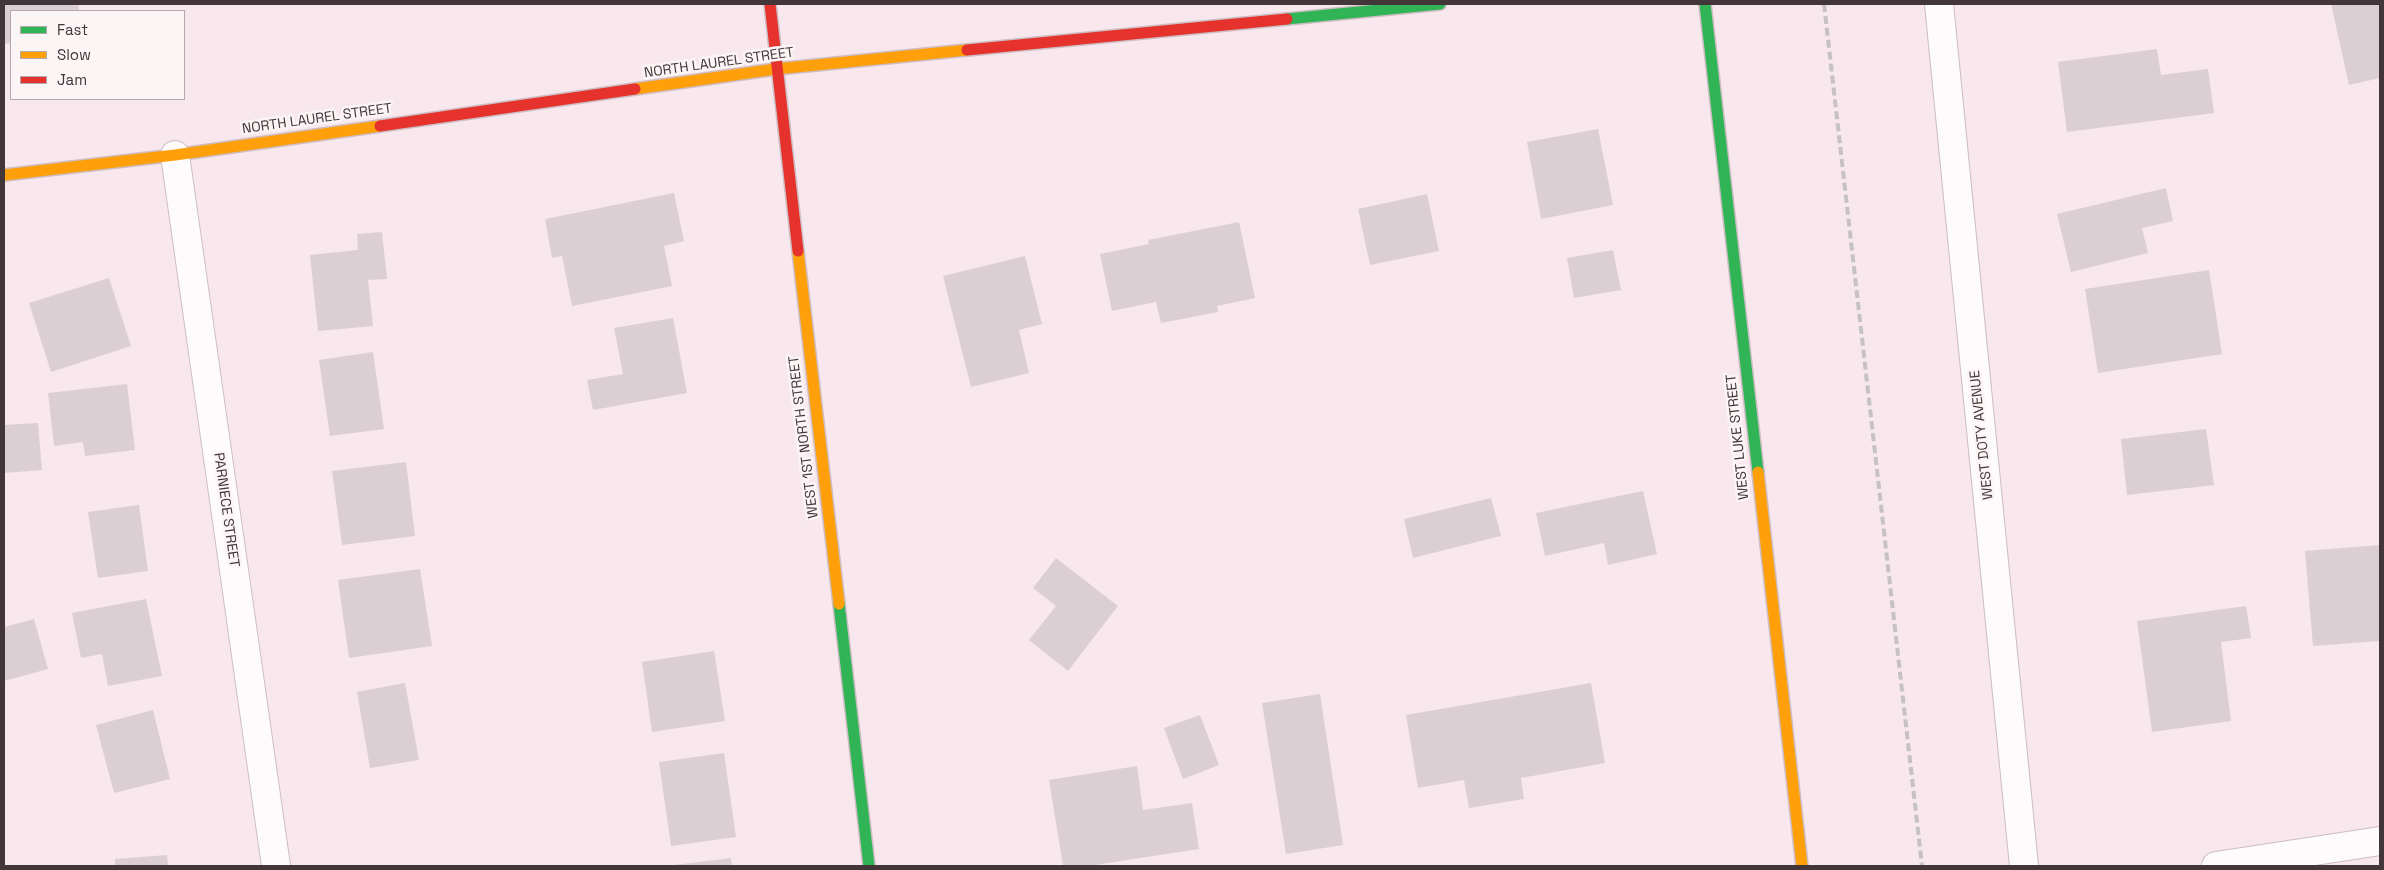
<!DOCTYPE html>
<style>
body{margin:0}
#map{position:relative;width:2384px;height:870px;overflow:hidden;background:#f8e7ec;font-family:"Space Grotesk",sans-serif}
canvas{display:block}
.frame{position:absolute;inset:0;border:5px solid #423639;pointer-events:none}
.legend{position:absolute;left:10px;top:10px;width:175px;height:90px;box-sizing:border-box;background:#fbf5f6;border:1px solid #b1a9aa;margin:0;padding:6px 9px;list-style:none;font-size:15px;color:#423639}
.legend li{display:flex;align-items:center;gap:10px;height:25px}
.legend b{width:25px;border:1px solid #b1a9aa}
</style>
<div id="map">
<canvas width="2384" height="870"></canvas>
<div class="frame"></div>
<ul class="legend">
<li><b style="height:6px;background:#30b455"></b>Fast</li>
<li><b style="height:6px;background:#ff9f0a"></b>Slow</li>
<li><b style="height:6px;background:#e5322d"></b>Jam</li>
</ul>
</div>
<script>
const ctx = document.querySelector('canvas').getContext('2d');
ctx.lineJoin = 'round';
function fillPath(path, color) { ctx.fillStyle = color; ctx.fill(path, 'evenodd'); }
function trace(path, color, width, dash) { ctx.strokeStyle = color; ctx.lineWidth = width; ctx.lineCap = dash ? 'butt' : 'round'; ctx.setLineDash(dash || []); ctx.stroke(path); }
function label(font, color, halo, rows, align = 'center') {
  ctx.font = font + ' "Space Grotesk",sans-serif'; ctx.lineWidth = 5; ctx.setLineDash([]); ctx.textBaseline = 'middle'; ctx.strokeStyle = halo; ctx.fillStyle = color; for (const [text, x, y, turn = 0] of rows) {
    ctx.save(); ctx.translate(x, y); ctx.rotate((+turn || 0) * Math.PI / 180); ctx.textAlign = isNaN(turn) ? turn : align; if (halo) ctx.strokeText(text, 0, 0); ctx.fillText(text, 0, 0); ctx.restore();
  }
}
fillPath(new Path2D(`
 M 4,4 L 78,4 L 79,11 L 11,11 L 11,43 L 4,44 Z
 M 2331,4 L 2380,4 L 2380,78 L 2349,85 Z
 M 2157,49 L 2161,75 L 2208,69 L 2214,113 L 2067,132 L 2058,62 Z
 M 1598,129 L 1613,205 L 1541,219 L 1527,142 Z
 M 2166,188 L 2173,221 L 2142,228 L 2148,253 L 2071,272 L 2057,214 Z
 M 674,193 L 684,241 L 664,246 L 672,286 L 572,306 L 562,256 L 552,258 L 545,219 Z
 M 1427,194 L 1439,251 L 1370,265 L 1358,209 Z
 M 1239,222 L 1255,298 L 1217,306 L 1218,312 L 1161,323 L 1156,302 L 1112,311 L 1100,254 L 1149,244 L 1148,240 Z
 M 382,232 L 387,279 L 368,280 L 373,326 L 318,331 L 310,255 L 358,250 L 357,234 Z
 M 1613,250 L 1621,290 L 1574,298 L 1567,258 Z
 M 1025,256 L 1042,324 L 1019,330 L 1029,373 L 971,387 L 943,276 Z
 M 2209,270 L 2222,354 L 2098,373 L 2085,289 Z
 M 109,278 L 131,346 L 51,372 L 29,303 Z
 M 673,318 L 687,393 L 593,410 L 587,380 L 623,374 L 614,328 Z
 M 373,352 L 384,429 L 330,436 L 319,360 Z
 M 127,384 L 135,450 L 85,456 L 83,442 L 54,446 L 48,393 Z
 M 38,423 L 42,470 L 4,473 L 4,425 Z
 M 2206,429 L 2214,485 L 2127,495 L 2121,439 Z
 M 406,462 L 415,536 L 342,545 L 332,471 Z
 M 1643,491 L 1657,554 L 1608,565 L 1604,543 L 1545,556 L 1536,513 Z
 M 1491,498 L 1501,536 L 1413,558 L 1404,519 Z
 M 139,505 L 148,571 L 98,578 L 88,512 Z
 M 2380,545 L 2380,641 L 2313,646 L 2305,551 Z
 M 1056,558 L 1118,606 L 1068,671 L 1029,640 L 1056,606 L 1033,588 Z
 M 420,569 L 432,646 L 349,658 L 338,580 Z
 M 146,599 L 162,676 L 108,686 L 102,654 L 81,658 L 72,613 Z
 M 2246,606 L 2251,638 L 2221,642 L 2231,721 L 2152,732 L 2137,621 Z
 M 34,619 L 48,669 L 4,681 L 4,627 Z
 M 714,651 L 725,721 L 652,732 L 642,662 Z
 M 405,683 L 419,760 L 370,768 L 357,692 Z
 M 1591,683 L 1605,763 L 1521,778 L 1524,799 L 1469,808 L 1464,780 L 1418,788 L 1406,715 Z
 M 1320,694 L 1343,845 L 1286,854 L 1262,703 Z
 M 153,710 L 170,779 L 114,793 L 96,725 Z
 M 1200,715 L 1219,765 L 1183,779 L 1164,728 Z
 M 724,753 L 736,837 L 671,846 L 659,762 Z
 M 1137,766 L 1143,810 L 1192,803 L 1199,849 L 1088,866 L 1063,866 L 1049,780 Z
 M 167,855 L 168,866 L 115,866 L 115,859 Z
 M 731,858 L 732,866 L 674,866 L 674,865 Z`), '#dccfd3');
const street = new Path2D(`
 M 1939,4 L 2024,866
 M 175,155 L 276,866
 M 2216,866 L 2380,841`);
const fast = new Path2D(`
 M 1705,4 L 1758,472
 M 1287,19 L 1440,4
 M 839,604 L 869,866`);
const slow = new Path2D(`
 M 635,89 L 776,69 L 967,50
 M 4,175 L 175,155 L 380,126
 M 798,251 L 839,604
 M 1758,472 L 1802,866`);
const jam = new Path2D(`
 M 770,4 L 798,251
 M 967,50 L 1287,19
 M 380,126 L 635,89`);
trace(street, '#ccbec2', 30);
trace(fast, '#ccbec2', 14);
trace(slow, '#ccbec2', 14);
trace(jam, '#ccbec2', 14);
trace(street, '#fefbfc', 28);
trace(fast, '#30b455', 11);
trace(slow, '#ff9f0a', 11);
trace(jam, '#e5322d', 11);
trace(new Path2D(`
 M 1824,4 L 1922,866`), '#c6c2c3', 4, [8, 4]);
label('14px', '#423639', '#fbf5f6', [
 ["NORTH LAUREL STREET",719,63,-8],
 ["NORTH LAUREL STREET",317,119,-8],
 ["WEST DOTY AVENUE",1982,435,-96],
 ["WEST 1ST NORTH STREET",804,437,-97],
 ["WEST LUKE STREET",1738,437,-96],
 ["PARNIECE STREET",226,510,82]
]);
</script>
